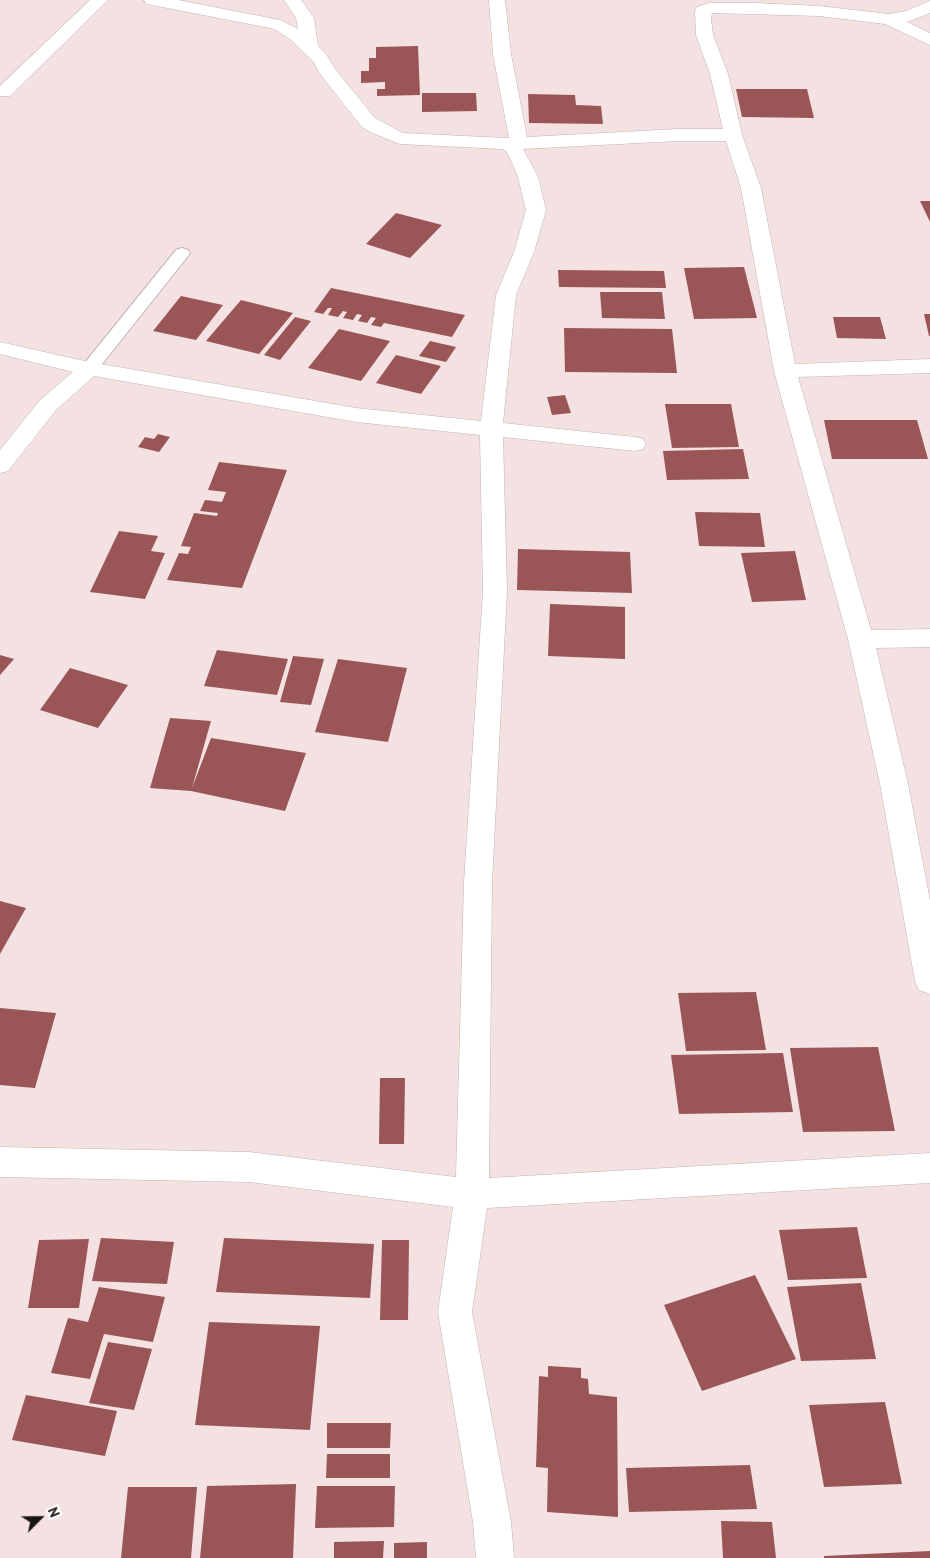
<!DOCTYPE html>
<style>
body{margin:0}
#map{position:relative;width:930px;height:1558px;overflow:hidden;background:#f3e2e1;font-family:"PT Sans",sans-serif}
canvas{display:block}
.north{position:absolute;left:15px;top:1493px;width:50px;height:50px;-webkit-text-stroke:4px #fff;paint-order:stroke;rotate:67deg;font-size:14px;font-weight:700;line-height:20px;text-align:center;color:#1b1515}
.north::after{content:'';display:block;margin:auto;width:18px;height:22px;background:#1b1515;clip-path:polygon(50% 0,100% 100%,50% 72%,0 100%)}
</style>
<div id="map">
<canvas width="930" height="1558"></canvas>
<div class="north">N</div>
</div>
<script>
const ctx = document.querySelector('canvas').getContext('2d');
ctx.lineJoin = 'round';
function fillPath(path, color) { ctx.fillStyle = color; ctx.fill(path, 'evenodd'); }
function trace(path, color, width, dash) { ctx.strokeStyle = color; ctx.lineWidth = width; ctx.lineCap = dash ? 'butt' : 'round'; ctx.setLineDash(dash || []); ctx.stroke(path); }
fillPath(new Path2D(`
 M 418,46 L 420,95 L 377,96 L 377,89 L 385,89 L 385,82 L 361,83 L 361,71 L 369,71 L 369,58 L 376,58 L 376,47 Z
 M 736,89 L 807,89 L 814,118 L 742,117 Z
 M 422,93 L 476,93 L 477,111 L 422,112 Z
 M 528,94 L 575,95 L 576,105 L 601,106 L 603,124 L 529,123 Z
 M 920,201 L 930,201 L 930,222 Z
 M 396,213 L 442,225 L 410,258 L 366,244 Z
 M 744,267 L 757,318 L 694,319 L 684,268 Z
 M 558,270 L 664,271 L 666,288 L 559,287 Z
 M 331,288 L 465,315 L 452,337 L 384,323 L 381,327 L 371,325 L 376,318 L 371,317 L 367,323 L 358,321 L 362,315 L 357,314 L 353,320 L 343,318 L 347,312 L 343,311 L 338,317 L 328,315 L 332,308 L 328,308 L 323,314 L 314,312 Z
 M 600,292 L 662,292 L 665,319 L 602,318 Z
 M 181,296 L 223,305 L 196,340 L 153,331 Z
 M 241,300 L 293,313 L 259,354 L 206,341 Z
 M 924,314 L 930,314 L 930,336 L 929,336 Z
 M 295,317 L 311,321 L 280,360 L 264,355 Z
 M 833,317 L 880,317 L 886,339 L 837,338 Z
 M 564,328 L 672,329 L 677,373 L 565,372 Z
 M 339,329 L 390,341 L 361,381 L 308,368 Z
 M 430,341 L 456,347 L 446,362 L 419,356 Z
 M 396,355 L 441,366 L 421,394 L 376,383 Z
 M 565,395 L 571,413 L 552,415 L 547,397 Z
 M 665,404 L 731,404 L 739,447 L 672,448 Z
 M 824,420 L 917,420 L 928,459 L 832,459 Z
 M 158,434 L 170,437 L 159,452 L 138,447 L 145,437 L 154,439 Z
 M 743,449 L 749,479 L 667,480 L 663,451 Z
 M 219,462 L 287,470 L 242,588 L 167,580 L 179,553 L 188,554 L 191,547 L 181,546 L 194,513 L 217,516 L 218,513 L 200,511 L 205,500 L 222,502 L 226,492 L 208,490 Z
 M 695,512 L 760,513 L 765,547 L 699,546 Z
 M 119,531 L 158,536 L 151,551 L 165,553 L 145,599 L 90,592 Z
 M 518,549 L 630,552 L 632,593 L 517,590 Z
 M 795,551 L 806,600 L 752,602 L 741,553 Z
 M 550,604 L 625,607 L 625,659 L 548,656 Z
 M 217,650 L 288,659 L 277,695 L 204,686 Z
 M 0,655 L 14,659 L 0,675 Z
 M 293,656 L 324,659 L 311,705 L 280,702 Z
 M 338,659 L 407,668 L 388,742 L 315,732 Z
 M 70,668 L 128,685 L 98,728 L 40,710 Z
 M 170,718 L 211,721 L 192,788 L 211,738 L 306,753 L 285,811 L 191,791 L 150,788 Z
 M 0,901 L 26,908 L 0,954 Z
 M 756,992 L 766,1050 L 686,1051 L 678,993 Z
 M 0,1008 L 56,1013 L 35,1088 L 0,1085 Z
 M 878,1047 L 895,1131 L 803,1132 L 790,1048 Z
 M 783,1053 L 793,1112 L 679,1114 L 671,1055 Z
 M 380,1078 L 405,1078 L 404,1144 L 379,1144 Z
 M 857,1227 L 867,1278 L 788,1280 L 779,1230 Z
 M 101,1238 L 174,1242 L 167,1284 L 92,1281 Z
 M 224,1238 L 374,1244 L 370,1298 L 216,1292 Z
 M 89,1239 L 79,1308 L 28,1308 L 39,1240 Z
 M 382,1240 L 409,1240 L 408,1320 L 380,1320 Z
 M 755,1275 L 796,1359 L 702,1391 L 664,1305 Z
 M 861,1283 L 876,1359 L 801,1361 L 787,1287 Z
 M 99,1287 L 165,1297 L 153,1342 L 104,1334 L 90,1379 L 51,1373 L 68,1318 L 88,1322 Z
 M 209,1322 L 320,1326 L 310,1430 L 195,1425 Z
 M 108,1342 L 152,1349 L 134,1410 L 89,1403 Z
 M 548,1366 L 581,1368 L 581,1378 L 588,1379 L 589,1394 L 617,1397 L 618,1517 L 547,1512 L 548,1468 L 536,1467 L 539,1376 L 548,1377 Z
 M 26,1395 L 117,1411 L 105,1456 L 12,1440 Z
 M 885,1402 L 902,1484 L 824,1487 L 809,1405 Z
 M 327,1423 L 391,1423 L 390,1448 L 327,1448 Z
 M 327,1454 L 390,1454 L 390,1478 L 326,1478 Z
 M 750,1465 L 757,1509 L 629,1512 L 626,1468 Z
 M 296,1484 L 293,1558 L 200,1558 L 207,1486 Z
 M 317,1486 L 395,1486 L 394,1527 L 315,1528 Z
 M 128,1487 L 197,1487 L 191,1558 L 121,1558 Z
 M 721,1521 L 772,1522 L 776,1558 L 723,1558 Z
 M 384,1541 L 383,1558 L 334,1558 L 334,1542 Z
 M 427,1542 L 427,1558 L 394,1558 L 394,1543 Z
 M 930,1551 L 930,1558 L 824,1558 L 824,1556 Z`), '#9a5556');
const lane = new Path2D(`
 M 182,248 L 188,250 L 190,253 L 188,256 L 95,373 L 83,373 L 81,369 L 83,365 L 176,250 Z`);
const street = new Path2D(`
 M 90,0 L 108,0 L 10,96 L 0,96 L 0,86 Z
 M 144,0 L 178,0 L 280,20 L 298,29 L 296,18 L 284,0 L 301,0 L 314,18 L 318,46 L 326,54 L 335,69 L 375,118 L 403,133 L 506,138 L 509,138 L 493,54 L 489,0 L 505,0 L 511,54 L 527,137 L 678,129 L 723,129 L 710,74 L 696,35 L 695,11 L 697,7 L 709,3 L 756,3 L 819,6 L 889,14 L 906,11 L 930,1 L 930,13 L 907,22 L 930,33 L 930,45 L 885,24 L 819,16 L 712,13 L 711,19 L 713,35 L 728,74 L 742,135 L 761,188 L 795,364 L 930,359 L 930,373 L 798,377 L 871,630 L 930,629 L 930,647 L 876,648 L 908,784 L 930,901 L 930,994 L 919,990 L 915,981 L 880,784 L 848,639 L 774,371 L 741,188 L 726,141 L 678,141 L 523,149 L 538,177 L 546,210 L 534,252 L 516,295 L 503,423 L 635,437 L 643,439 L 646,444 L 643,449 L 635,451 L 503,437 L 507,591 L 492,882 L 489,1178 L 930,1153 L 930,1183 L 487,1208 L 472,1312 L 511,1522 L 514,1558 L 476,1558 L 473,1522 L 438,1312 L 453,1207 L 249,1182 L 0,1177 L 0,1147 L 249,1152 L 456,1177 L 464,882 L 483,591 L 480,435 L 356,422 L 94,376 L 56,410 L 8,471 L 0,473 L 0,450 L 40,400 L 73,372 L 0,354 L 0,342 L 89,362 L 356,408 L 481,421 L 496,295 L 514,252 L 526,210 L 518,177 L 511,160 L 506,151 L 503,149 L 400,144 L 370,132 L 361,126 L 321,75 L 313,61 L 290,39 L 275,29 L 152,5 L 146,4 Z`);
trace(lane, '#c4b3b3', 2);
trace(street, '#c4b3b3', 1);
fillPath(lane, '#fff');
fillPath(street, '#fff');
</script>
